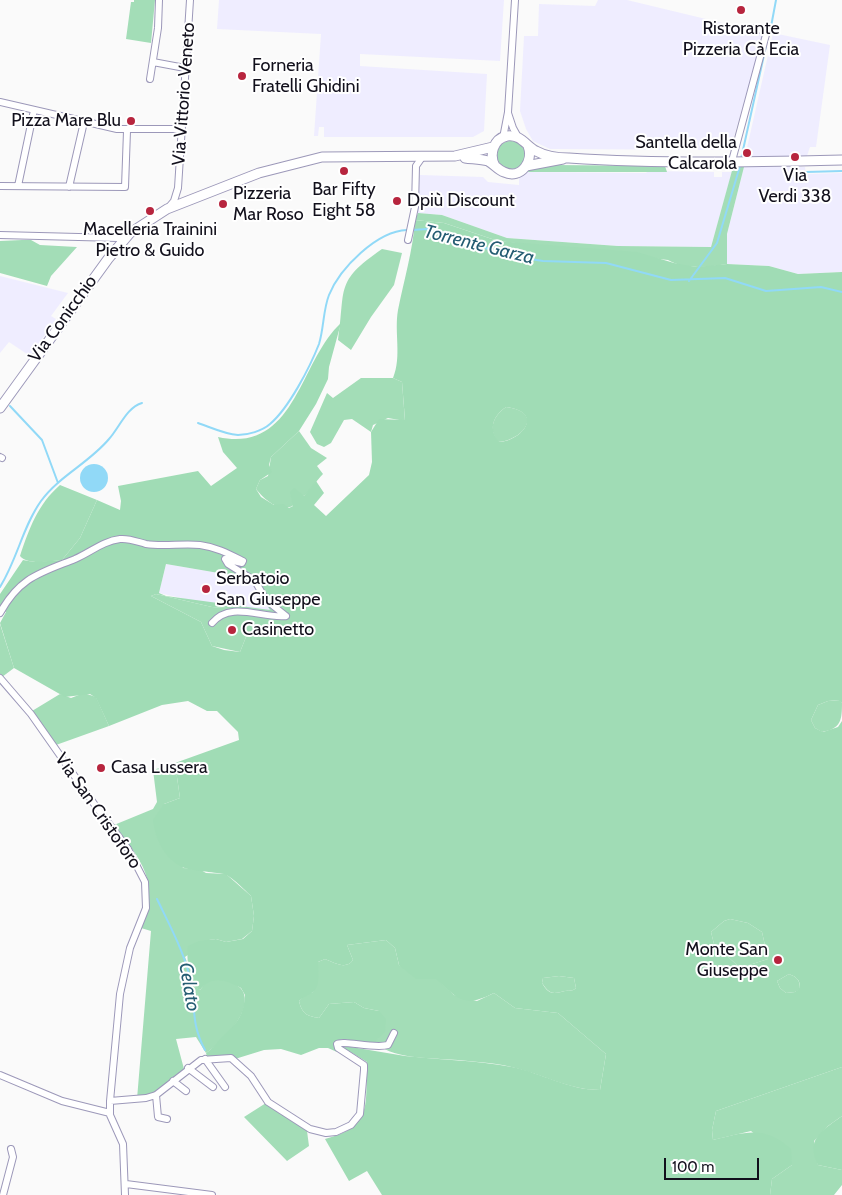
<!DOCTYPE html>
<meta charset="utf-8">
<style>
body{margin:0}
#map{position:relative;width:842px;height:1195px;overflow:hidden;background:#fafafa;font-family:Cabin,sans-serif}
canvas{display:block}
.scale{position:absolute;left:664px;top:1158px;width:95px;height:22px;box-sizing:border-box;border:2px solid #12101c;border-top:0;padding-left:6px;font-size:15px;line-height:18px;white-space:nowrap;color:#12101c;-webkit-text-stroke:4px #fff;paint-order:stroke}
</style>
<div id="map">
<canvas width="842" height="1195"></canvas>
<div class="scale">100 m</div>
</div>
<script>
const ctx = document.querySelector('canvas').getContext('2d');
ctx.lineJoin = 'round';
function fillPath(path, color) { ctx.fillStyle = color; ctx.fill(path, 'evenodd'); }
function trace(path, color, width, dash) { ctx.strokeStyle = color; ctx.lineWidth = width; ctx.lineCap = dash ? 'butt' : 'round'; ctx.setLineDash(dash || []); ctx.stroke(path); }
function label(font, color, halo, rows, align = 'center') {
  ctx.font = font + ' Cabin,sans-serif'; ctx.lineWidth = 4; ctx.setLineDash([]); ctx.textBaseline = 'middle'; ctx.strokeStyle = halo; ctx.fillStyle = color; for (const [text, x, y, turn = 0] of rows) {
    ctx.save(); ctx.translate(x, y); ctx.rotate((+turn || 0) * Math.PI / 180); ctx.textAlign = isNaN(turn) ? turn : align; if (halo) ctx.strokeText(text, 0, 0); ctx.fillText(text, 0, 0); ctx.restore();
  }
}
fillPath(new Path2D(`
 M 219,0 L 504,0 L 500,61 L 360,54 L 360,66 L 487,74 L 484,131 L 473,137 L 324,137 L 324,127 L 319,127 L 318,136 L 314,136 L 321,34 L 217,29 Z
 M 598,0 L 627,0 L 764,33 L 730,150 L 550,149 L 533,141 L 526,129 L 520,111 L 524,36 L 538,36 L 539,4 L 595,6 Z
 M 773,33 L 830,45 L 816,147 L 810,147 L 807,156 L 750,156 L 746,152 Z
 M 744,167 L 805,167 L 806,174 L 842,173 L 842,272 L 798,274 L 769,266 L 727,264 L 727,234 Z
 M 648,171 L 714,172 L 714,177 L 722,177 L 722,172 L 732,172 L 711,247 L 618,246 L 507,238 L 442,215 L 418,213 L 418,177 L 420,175 L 483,177 L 488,182 L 519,185 L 519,177 L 527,172 L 646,173 Z
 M 0,276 L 68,293 L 51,316 L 56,319 L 30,356 L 9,342 L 0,353 Z
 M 166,564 L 242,577 L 254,585 L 271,611 L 190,600 L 159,593 Z`), '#efedff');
fillPath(new Path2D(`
 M 134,0 L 155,0 L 151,43 L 126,39 L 131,2 L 134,2 Z
 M497 155a14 14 0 1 1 28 0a14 14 0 1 1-28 0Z
 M 555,165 L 665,166 L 667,172 L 527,172 L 534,168 Z
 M 733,167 L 744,167 L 727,234 L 727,264 C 709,267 685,270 668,260 L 498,241 L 444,223 L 415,220 L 418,213 L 442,215 L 507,238 L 618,246 L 711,247 Z
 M 22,240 L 31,240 L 40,245 L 77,247 L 51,276 L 47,286 L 0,273 L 0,241 Z
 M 382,249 L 402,253 L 394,285 L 371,317 L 351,350 L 338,340 C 346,288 334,282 382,249 Z
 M 361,378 L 393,378 L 402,382 L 405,421 L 388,418 L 373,425 L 371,432 L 352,419 L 344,420 L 331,443 L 324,447 L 317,444 L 310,432 L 327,393 L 333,398 Z
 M 506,407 C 546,412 522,441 498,442 C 488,429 493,416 506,407 Z
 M 299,431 L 311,448 L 327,458 L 317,466 L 323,474 C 316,481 310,491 304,496 L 300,495 C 298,499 295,506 290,507 C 277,511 263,498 256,489 L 260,480 L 268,476 L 271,457 Z
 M 60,485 L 97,500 L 80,538 L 62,560 C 49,561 29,566 20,556 C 29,529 38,504 60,485 Z
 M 156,594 L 212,607 L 243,609 L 248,632 L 240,652 L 212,646 L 201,622 L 151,596 Z
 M 0,624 L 14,668 L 2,677 L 0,674 Z
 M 84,693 L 96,697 L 109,726 L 56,745 L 32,711 L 60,694 L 71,698 Z
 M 840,700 L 842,703 C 842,720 841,729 822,732 L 815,728 L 811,720 L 818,705 L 828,701 Z
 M 175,763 L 180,798 L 164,804 L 183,868 L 199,869 L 206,873 L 226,874 L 251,896 L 254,916 L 252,931 L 242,939 L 226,942 L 216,939 L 209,940 L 185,957 L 191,972 L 191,984 L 200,990 C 203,986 206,982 211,980 C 221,977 242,984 244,994 C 250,1015 221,1043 206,1053 L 196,1037 L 176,1039 L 184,1069 L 156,1094 L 137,1099 L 151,931 L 141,928 C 160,880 142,862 114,825 L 153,809 L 157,802 L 153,770 Z
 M 730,919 L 748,923 L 762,932 L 768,959 L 743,967 L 738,966 L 714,944 L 711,932 L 724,921 Z
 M 386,940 L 395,948 L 399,965 L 436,978 L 454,995 L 477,1001 L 494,993 L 515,1008 L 558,1013 L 606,1054 L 600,1090 C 571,1090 546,1076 519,1069 C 499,1063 478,1062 458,1060 C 437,1058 385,1060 375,1040 L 379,1011 L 364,1008 L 354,1002 L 329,1004 L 319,1018 C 307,1016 302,1014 299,1001 L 304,995 L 313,992 L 318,962 L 325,959 C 335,963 346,970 353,960 L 347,945 Z
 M 789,974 C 797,977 800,980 800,989 L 795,992 L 786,993 L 780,988 L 777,981 Z
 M 559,976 L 574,978 L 576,988 C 572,992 570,990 565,991 C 553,994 550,995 542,983 L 543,978 Z
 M 842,1067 L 842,1116 L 828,1126 L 814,1141 L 818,1165 L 842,1170 L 842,1185 L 834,1195 L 770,1195 L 772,1179 L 792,1165 L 751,1131 L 713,1140 L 712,1130 L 716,1111 Z
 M 266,1103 L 307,1131 L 309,1146 L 287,1161 L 244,1117 Z`), '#a3ddb7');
fillPath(new Path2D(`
 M 415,220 L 444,223 L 498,241 L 637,252 L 674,263 L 696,267 L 727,264 L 769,266 L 798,274 L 842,272 L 842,703 L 839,700 L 828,701 L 818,705 L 811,720 L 815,728 L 823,732 L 838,727 L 842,721 L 842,1067 L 716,1111 L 712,1130 L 713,1140 C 745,1132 765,1125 791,1149 L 792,1165 L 772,1179 L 770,1195 L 382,1195 L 367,1171 L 349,1181 L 325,1139 C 374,1127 365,1104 367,1062 L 344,1048 L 345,1046 C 365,1049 385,1053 405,1056 C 441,1060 476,1060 512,1067 C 542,1073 568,1090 600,1090 L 606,1054 L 558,1013 L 515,1008 L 494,993 C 464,1008 459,1000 436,979 L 416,979 L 399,965 L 395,948 L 386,940 L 347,945 L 353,960 C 346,970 335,963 325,959 L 318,962 C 318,972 321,985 313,992 C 308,996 304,996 299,1001 C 302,1014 307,1016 319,1018 L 329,1004 L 354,1002 L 364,1008 L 379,1011 L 386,1019 L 385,1032 L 376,1040 L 378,1045 L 343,1039 L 337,1041 L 335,1047 L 337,1052 L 328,1048 L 319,1048 L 301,1055 L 281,1049 L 264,1050 L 235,1059 L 207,1057 L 206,1053 C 214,1048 217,1042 223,1036 C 237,1024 244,1014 245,995 L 241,988 C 225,980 212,975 200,990 C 189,987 186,956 188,946 L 199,941 L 216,939 L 226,942 L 243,939 L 252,931 L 254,916 L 251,896 C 245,890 231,876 224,874 C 214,872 191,871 182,867 C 164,858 155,838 153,820 L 164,804 L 180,798 L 175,763 L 239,740 L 238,732 L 217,711 L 207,711 L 188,701 L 162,705 L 109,726 L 96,698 L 90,694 L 65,697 L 14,668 L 0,623 L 6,612 L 0,609 L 0,594 L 23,560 L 34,562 L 62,560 L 80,538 L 97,500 L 120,510 L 121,501 L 118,486 L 198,471 L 211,486 L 237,468 L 223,452 L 218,437 C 296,454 299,361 341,323 L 329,367 L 328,379 L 316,404 L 299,431 L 271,457 L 269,465 L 272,472 L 260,480 L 256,489 L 261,497 L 274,505 L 283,504 L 289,508 L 293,506 L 290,492 L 294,488 L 304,496 L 316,481 L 324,493 L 314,505 L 326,516 L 369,475 L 372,462 L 371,432 L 379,419 L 405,420 L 402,382 L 393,378 C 402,356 394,333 398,310 C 404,280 413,250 415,220 ZM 506,407 C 545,412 522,441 499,442 C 488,429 493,416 506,407 ZM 166,564 L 242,577 L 254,585 L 270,610 L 166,596 L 159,593 ZM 156,594 L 212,607 L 241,609 L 223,614 L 248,632 L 240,652 L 224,650 L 212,646 L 201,622 L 151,596 ZM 730,919 L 748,923 L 762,932 L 768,959 L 743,967 L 738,966 L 714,944 L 711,932 L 724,921 ZM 789,974 C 797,977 800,980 800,988 L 795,992 L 786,993 L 780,988 L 777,981 ZM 559,976 L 574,978 L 576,988 C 572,992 570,990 565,991 C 553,994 549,995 542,983 L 543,978 Z
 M 842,1116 L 842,1170 L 818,1165 C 805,1139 822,1131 842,1116 Z`), '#a0dcb5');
fillPath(new Path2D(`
 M80 478a14 14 0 1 1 28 0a14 14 0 1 1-28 0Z`), '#91d9f7');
trace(new Path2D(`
 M 770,32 L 776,0
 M 741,159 L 766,46
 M 806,172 L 842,171
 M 412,230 L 427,229 L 445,233 L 505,255 L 543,261 L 606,263 L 671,280 L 725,278 L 766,291 L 821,287 L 842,292
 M 689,281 L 717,243 L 740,166
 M 10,406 L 42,440 L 58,483
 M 198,423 C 210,427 224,434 238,435 C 248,435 262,431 270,424 C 289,408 310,367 319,344 C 324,328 323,310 329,295 C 340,268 377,231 407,230
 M 0,587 C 17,560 23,526 41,501 C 59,476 89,463 109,439 C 119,428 127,407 142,403
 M 157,899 C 169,924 182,948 189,974 C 197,1003 189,1020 205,1050`), '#91d9f7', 2);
const street = new Path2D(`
 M 153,62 L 185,68
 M 150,79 L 158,28 L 159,0
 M 0,102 L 117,129 L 182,129
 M 508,113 L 513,128 L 518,137
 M 503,138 L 508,112 L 515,0
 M 732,161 L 767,31 L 752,28
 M 0,186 L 125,187 L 127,131
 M 18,186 L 34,110
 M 69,187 L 84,122
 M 168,208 L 174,201 L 178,188 L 190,0
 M 0,235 L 118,238
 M 408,240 L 415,207 L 416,166 L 423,156
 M 0,457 L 2,458
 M 0,613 C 20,577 40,573 75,559 C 91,552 103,541 120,539 C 129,538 138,542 146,544 C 164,547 182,543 200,545 C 216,547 229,554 243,561 L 242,563 L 225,559 L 228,564 L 255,581 L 266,600 L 286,616
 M 212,623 C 231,600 262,619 286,616
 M 0,678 L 31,714 L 97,808 L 128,849 L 145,882 L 146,908 L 130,948 L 120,994 L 110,1101 L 110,1115 L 123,1144 L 125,1195
 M 205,1059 L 225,1087
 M 188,1068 L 213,1087
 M 0,1075 L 62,1101 L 110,1113
 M 173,1081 L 186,1091
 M 156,1095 L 158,1117 L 167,1119
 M 110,1101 L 146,1098 L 156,1095 L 201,1060 L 231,1058 L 251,1076 L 268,1102 L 310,1129 L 326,1133 L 336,1132 L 351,1125 L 360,1114 L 364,1070 L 364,1065 L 338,1048 L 337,1044 C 343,1040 374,1049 388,1045 L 394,1033
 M 126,1184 L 212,1195
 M 3,1195 L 13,1157 L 11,1149`);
const secondary = new Path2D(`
 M 465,158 C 472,159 481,159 488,161 C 494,164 498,170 504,172 C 521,180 534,161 528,146
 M 495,166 C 489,155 493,139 507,136 C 521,134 526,146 536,151 C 545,156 559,158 569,158 C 660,164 752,162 842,160
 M 526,166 L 563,159
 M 0,408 L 108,259 L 130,233 L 167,209 L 259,173 L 322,157 L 455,156 L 493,147`);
trace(street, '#9c98b9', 8);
trace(secondary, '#9c98b9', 11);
trace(street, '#fff', 6);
trace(secondary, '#fff', 9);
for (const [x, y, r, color] of [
 [741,10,5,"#b7253e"],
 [242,76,5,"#b7253e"],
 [131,121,5,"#b7253e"],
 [747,153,5,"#b7253e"],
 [795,157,5,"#b7253e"],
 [344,171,5,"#b7253e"],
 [397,201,5,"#b7253e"],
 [223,204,5,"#b7253e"],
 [150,211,5,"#b7253e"],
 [206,589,5,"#b7253e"],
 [232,630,5,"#b7253e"],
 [101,768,5,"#b7253e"],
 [778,960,5,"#b7253e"]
]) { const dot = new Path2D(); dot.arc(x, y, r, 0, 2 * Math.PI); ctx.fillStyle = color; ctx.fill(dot); trace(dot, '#fff', 2); }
label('18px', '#12101c', '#fff', [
 ["Ristorante",741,29,"center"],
 ["Pizzeria Cà Ecia",741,50,"center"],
 ["Forneria",252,66],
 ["Fratelli Ghidini",252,87],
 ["Pizza Mare Blu",121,121,"right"],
 ["Santella della",737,143,"right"],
 ["Calcarola",737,164,"right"],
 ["Via",795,176,"center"],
 ["Verdi 338",795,197,"center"],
 ["Bar Fifty",344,190,"center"],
 ["Eight 58",344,211,"center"],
 ["Pizzeria",233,194],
 ["Mar Roso",233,215],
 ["Dpiù Discount",407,201],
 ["Macelleria Trainini",150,230,"center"],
 ["Pietro & Guido",150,251,"center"],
 ["Serbatoio",216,579],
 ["San Giuseppe",216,600],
 ["Casinetto",242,630],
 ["Casa Lussera",111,768],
 ["Monte San",768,950,"right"],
 ["Giuseppe",768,971,"right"]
], 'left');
label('18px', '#12101c', '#fff', [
 ["Via Vittorio Veneto",184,94,-86],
 ["Via Conicchio",63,319,-54],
 ["Via San Cristoforo",98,811,55]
]);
label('italic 19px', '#245c72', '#fff', [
 ["Torrente Garza",479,245,14],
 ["Celato",189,987,80]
]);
</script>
